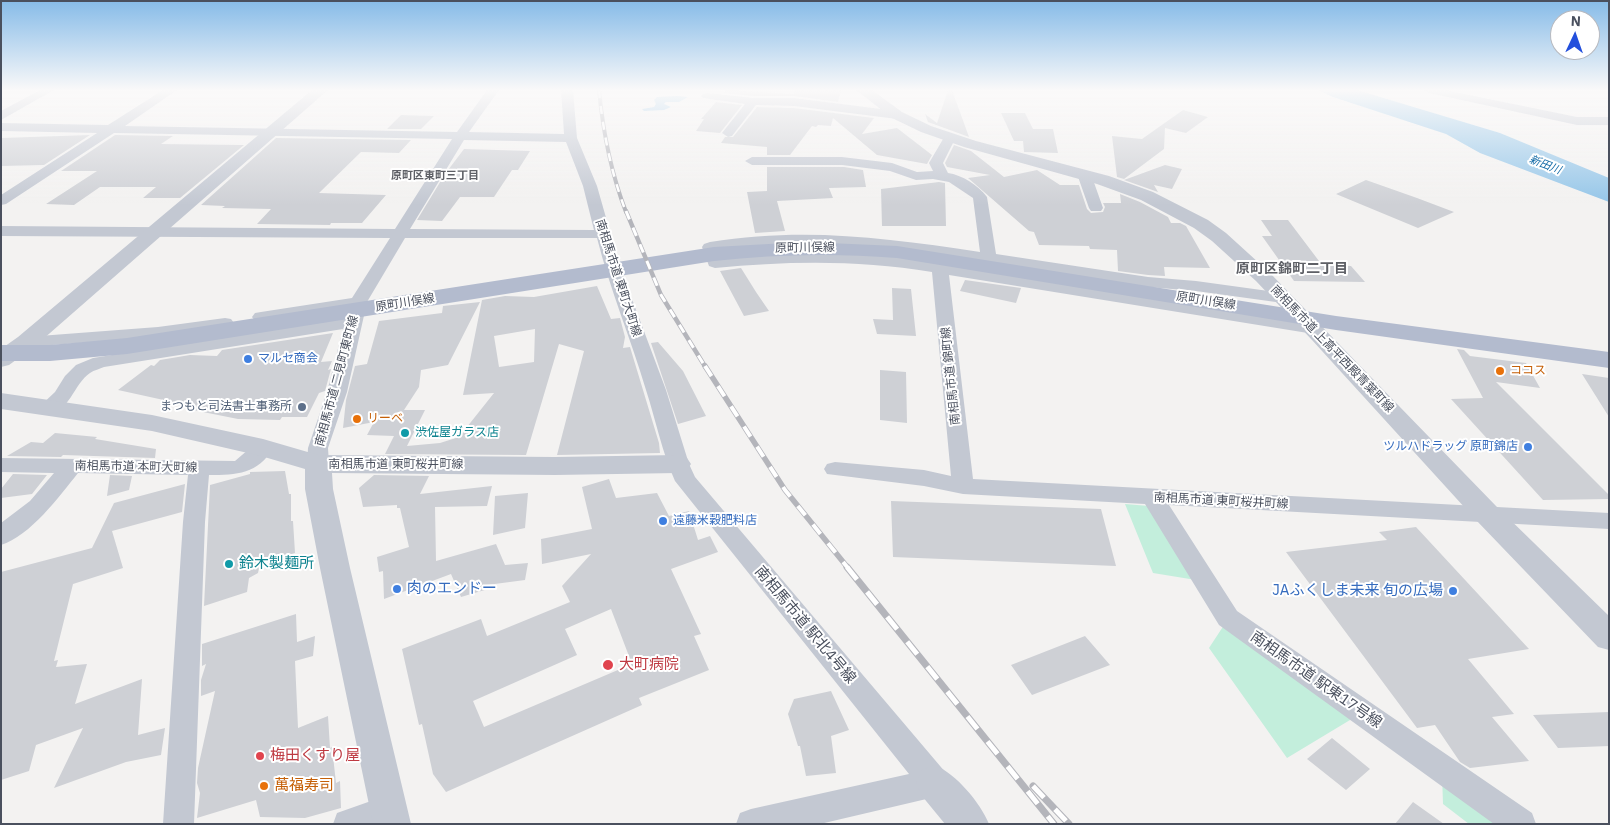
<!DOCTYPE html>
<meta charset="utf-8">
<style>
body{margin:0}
#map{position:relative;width:1610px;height:825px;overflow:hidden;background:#f3f2f1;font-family:"IBM Plex Sans",sans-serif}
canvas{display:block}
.frame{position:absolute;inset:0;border:2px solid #4a505e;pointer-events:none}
.north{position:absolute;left:1550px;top:10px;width:50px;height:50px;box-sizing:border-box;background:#fff;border:1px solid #b7b9bf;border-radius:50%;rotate:3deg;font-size:14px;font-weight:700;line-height:20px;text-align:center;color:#4a505e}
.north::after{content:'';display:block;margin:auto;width:18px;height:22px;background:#234fdc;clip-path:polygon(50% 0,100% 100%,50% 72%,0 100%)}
</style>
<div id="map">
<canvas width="1610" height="825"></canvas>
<div class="frame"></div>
<div class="north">N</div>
</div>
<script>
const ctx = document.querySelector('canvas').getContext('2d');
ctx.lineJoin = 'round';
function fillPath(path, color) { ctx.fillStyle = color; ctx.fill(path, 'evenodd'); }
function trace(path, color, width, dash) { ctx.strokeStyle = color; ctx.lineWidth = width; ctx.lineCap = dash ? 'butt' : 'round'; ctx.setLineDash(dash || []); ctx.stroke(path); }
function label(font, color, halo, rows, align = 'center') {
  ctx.font = font + ' "IBM Plex Sans","Noto Sans JP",sans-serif'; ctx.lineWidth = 4; ctx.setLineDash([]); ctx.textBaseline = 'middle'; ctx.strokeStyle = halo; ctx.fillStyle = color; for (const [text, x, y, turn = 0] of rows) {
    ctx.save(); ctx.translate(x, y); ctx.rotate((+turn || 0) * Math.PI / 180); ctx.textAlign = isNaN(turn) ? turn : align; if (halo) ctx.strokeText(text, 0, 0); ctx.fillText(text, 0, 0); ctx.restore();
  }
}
fillPath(new Path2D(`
 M 1125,504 L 1149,506 L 1196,580 L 1153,573 Z
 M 1226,622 L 1355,717 L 1287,758 L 1209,648 Z
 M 1442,774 L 1510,824 L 1469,824 L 1443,804 Z`), '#c3eedc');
fillPath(new Path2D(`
 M 1318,90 L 1357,90 L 1500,133 L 1609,178 L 1609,202 L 1480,153 L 1446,134 L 1333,97 Z
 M 677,96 L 688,97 L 679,102 L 666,102 L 664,104 L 671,107 L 664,110 L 644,111 L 642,109 L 654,107 L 656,104 L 654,100 L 657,97 Z`), '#93c5e8');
fillPath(new Path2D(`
 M 726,90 L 794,94 L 795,90 L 841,90 L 838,102 L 794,96 L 753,96 L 724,93 Z
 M 948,90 L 952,90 L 969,137 L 928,122 L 925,114 L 937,123 Z
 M 716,102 L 742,105 L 720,133 L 696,131 L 704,119 L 701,119 Z
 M 757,107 L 794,108 L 874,118 L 862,134 L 897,128 L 932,155 L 927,164 L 877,155 L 833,118 L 831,126 L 818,125 L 816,127 L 812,126 L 790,155 L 767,155 L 767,147 L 721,143 L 725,137 L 733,137 Z
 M 1183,110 L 1208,117 L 1186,133 L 1165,128 L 1164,149 L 1124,179 L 1117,177 L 1112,136 L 1142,139 Z
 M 1001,113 L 1025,113 L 1033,129 L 1053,129 L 1058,153 L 1024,152 L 1023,141 L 1014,141 Z
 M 401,115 L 434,116 L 421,129 L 387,129 Z
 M 90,135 L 44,165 L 1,166 L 1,138 Z
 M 115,135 L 173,136 L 161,144 L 244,145 L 180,198 L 143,198 L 156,187 L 100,187 L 74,205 L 46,204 L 97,171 L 61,171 Z
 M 276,138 L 411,140 L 399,153 L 361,152 L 319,193 L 386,195 L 362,223 L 331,223 L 330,225 L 257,224 L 271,209 L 222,208 L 225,206 L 201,205 Z
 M 954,145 L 971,151 L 1004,177 L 1037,170 L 1060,185 L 1079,185 L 1087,209 L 1091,213 L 1103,212 L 1105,207 L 1103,203 L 1121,203 L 1120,194 L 1140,202 L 1168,217 L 1171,223 L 1180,223 L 1186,226 L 1210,268 L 1164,267 L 1165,276 L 1148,275 L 1118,271 L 1117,250 L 1090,249 L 1089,246 L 1039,245 L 1034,232 L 1029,231 L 968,178 L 990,175 L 947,167 L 945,163 Z
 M 464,149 L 530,151 L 518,170 L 512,170 L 494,197 L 460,197 L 442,221 L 417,220 L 445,174 Z
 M 1165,165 L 1182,169 L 1172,189 L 1154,185 L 1158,192 L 1124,180 Z
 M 767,167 L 844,167 L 863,170 L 866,187 L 829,188 L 833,198 L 777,201 L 785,231 L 755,233 L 747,192 L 767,191 Z
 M 1366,180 L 1417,198 L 1454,212 L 1418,228 L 1336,194 Z
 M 939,182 L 945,183 L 946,226 L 882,226 L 881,189 Z
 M 1261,220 L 1288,220 L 1322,265 L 1351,266 L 1365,282 L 1294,281 L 1262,236 L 1272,236 Z
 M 741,268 L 756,292 L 769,311 L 744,316 L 720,271 Z
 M 965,280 L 1021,288 L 1016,303 L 960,291 Z
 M 597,286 L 611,319 L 620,318 L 625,337 L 623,348 L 630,347 L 659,443 L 660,453 L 557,455 L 584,351 L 559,344 L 526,455 L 385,454 L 394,436 L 367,435 L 374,422 L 343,428 L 346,400 L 355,366 L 367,364 L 379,321 L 442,313 L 443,306 L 480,302 L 448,365 L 421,370 L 419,387 L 404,410 L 425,410 L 407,446 L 440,443 L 459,437 L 494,393 L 463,395 L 482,300 L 505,296 L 534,297 ZM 535,329 L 534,362 L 499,367 L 494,336 Z
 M 892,288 L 911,289 L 916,336 L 877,334 L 873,319 L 893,320 Z
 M 333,333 L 321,362 L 332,361 L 328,370 L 331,369 L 325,391 L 319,393 L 307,417 L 282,417 L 280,420 L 238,419 L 188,409 L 191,406 L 118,390 L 151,365 L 154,366 L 160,360 L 190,355 L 217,356 L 222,350 Z
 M 658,342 L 683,371 L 706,416 L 678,424 L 651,343 Z
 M 1457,349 L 1464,350 L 1470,356 L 1526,363 L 1540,388 L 1496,382 L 1609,495 L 1609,499 L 1543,500 L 1451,399 L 1483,398 Z
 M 880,370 L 906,372 L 907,423 L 880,420 Z
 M 1582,374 L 1609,378 L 1609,417 Z
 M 55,433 L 97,437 L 95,439 L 156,449 L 155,458 L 63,455 L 61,457 L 7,456 L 31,442 L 43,443 Z
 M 285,471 L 289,494 L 291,494 L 291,521 L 293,521 L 295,553 L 260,563 L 258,573 L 249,578 L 247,592 L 204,606 L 210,485 L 250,474 L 250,472 Z
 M 13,474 L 47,475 L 32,494 L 1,498 L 1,489 Z
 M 110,475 L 132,476 L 129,490 L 107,496 Z
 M 374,475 L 429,476 L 420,494 L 492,486 L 487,506 L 435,507 L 436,561 L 496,544 L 505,565 L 528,563 L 525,580 L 487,585 L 488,589 L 461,597 L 451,574 L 384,599 L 383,571 L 379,572 L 377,557 L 409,547 L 400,508 L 397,508 L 397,505 L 363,507 L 359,488 Z
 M 609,479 L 616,498 L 657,493 L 669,516 L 689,511 L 698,540 L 710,536 L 718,552 L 671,569 L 701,634 L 694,636 L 709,670 L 639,698 L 642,705 L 446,792 L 433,774 L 422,724 L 419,725 L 402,649 L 481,619 L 487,636 L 570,602 L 562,586 L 591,554 L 542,564 L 541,539 L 592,529 L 582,487 ZM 611,609 L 632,664 L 484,727 L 473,701 L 577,655 L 565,629 Z
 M 185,484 L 182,512 L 112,531 L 123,568 L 73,584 L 54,661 L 58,660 L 56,667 L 87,664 L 75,704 L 142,679 L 138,735 L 165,728 L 161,755 L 126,762 L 54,788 L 83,728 L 36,745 L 29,771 L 1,780 L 1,572 L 92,548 L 114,503 Z
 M 528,493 L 525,528 L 493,535 L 495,496 Z
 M 891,501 L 1101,509 L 1116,566 L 893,557 Z
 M 1416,527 L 1529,649 L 1468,659 L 1514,714 L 1492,717 L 1529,761 L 1470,768 L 1460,762 L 1435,725 L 1417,728 L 1286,552 L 1387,540 L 1379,532 Z
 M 296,614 L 297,642 L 315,636 L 313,656 L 295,661 L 298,728 L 328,716 L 330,748 L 332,747 L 336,783 L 340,781 L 341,808 L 305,818 L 260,817 L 256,800 L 197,818 L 200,793 L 197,783 L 198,768 L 215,691 L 201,696 L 201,680 L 206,664 L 202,666 L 202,644 Z
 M 1085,636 L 1110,665 L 1032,695 L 1011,665 Z
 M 831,691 L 849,730 L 831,736 L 836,773 L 806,776 L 800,746 L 798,746 L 788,714 L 794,699 Z
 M 1609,712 L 1609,746 L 1558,748 L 1533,715 Z
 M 1332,738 L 1370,769 L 1346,790 L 1307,759 Z
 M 1413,802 L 1444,824 L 1395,824 Z`), '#ced0d5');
fillPath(new Path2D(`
 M 40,90 L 54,90 L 1,120 L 1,111 Z
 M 163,90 L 177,90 L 125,126 L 457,132 L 487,90 L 499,90 L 469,132 L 564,134 L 561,90 L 573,90 L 577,138 L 597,186 L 620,267 L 666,390 L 689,464 L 695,477 L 946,773 L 950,783 L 946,793 L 935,797 L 820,824 L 736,824 L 740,813 L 751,809 L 909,774 L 675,481 C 662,452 656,421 646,390 C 631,339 610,290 597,238 L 405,238 L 367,302 L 347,392 L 328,448 L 329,464 L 326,469 L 318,471 L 310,469 L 307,464 L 308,448 L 327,392 L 343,329 L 104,367 C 100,369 94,370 90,373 C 72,385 68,420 41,412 L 38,408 L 55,392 L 65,376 L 76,365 L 93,358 L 346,318 L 348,309 L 261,322 L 255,321 L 252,317 L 255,313 L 261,312 L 352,298 L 390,238 L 1,236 L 1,226 L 395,229 L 452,139 L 114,133 L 6,204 L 1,205 L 1,195 L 97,133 L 1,131 L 1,123 L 108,125 ZM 464,140 L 566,142 L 583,186 L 594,230 L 410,229 Z
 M 1423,90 L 1445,90 L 1577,117 L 1609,117 L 1609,125 L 1577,125 L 1429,93 Z
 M 707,93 L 753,98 L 794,98 L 897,111 L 903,115 L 897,119 L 794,106 L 756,105 L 732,136 L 728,137 L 722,133 L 745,104 L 703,98 L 701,96 L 703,94 Z
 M 950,133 L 956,137 L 943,163 L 948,173 C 962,175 978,185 987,197 L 996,254 L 1148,277 L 1196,281 L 1283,293 L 1289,294 L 1291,298 L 1289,302 L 1283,303 L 1196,291 L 1148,287 L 994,264 L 989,265 L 982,262 C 894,248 807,236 719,250 L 721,258 L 802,252 L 889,255 L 1314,324 L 1320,325 L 1323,329 L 1320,333 L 1314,334 L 949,275 L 973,479 L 1609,513 L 1609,529 L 1169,505 L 1237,611 L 1532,813 L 1536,824 L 1494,824 L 1219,625 L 1145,504 L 963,494 L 924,486 L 827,474 L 824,469 L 827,464 L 835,462 L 924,470 L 951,476 L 932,272 C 859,260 789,261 715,268 L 709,266 L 702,247 L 704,244 L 710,242 C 805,227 886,238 980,252 L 973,198 L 949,182 L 933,179 L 916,180 L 890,171 L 842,165 L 752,165 L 745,161 L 752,157 L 842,157 L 892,163 L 917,172 L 933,171 L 929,163 L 946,134 Z
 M 1084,170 L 1091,174 L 1103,208 L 1101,211 L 1091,211 L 1089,208 L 1077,174 Z
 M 225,318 L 231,319 L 234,323 L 231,327 L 158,337 L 26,347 L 20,346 L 17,342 L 20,338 L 26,337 L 158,327 Z
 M 263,441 L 270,443 L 273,448 C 258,474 237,475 209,475 L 205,522 L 194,824 L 163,824 L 183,522 L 188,475 L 78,473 C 59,497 30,536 1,545 L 1,523 L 30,501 L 54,473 L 1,472 L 1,458 L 235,461 L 256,443 Z
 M 388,795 L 399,799 L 403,810 L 399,821 L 391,824 L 333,824 L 337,813 Z`), '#c3c8d2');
fillPath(new Path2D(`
 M 312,90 L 328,90 L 34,347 L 9,365 L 1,367 L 1,349 L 18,337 Z
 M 856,90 L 872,90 L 902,112 L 931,126 L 976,141 L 1109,176 L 1153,192 L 1208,220 L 1226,233 L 1270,273 L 1496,506 L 1609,616 L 1609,650 L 1598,647 L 1476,520 L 1312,340 L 1256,281 L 1212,241 L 1194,228 L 1141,200 L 1097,184 L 964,147 L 921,132 L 892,118 Z
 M 1,393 L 152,415 L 263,439 L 318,455 L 555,457 L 678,455 L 687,458 L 691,464 L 687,470 L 678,473 L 555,475 L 332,473 L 333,489 L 350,568 L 411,824 L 373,824 L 320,568 L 305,489 L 305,469 L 261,456 L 152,431 L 1,409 Z
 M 935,765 C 956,774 980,802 989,824 L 945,824 L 922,796 L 916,783 L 922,770 Z`), '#c3c8d2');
fillPath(new Path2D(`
 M 805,242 L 897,246 L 1336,316 L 1609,352 L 1609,368 L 1336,330 L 897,258 C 836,253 775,254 714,261 L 127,354 L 50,361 L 1,361 L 1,345 L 50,345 L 127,338 L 714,247 Z`), '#b3bbce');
const railFar3 = new Path2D(`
 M 599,90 C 603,132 611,173 626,212`);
const railFar2 = new Path2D(`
 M 626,211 L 661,295 L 706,368`);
const railFar1 = new Path2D(`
 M 705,366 L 785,490 L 848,568`);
const rail = new Path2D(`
 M 847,567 L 1054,824
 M 1033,786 L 1069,824`);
trace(railFar3, '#b4b5bb', 4);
trace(railFar2, '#b4b5bb', 4.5);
trace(railFar1, '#b4b5bb', 5.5);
trace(rail, '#b4b5bb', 7);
trace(railFar3, '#fff', 2.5, [8]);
trace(railFar2, '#fff', 3, [9]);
trace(railFar1, '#fff', 4, [12]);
trace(rail, '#fff', 5, [16]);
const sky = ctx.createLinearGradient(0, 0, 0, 205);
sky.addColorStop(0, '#86bbe8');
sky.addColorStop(0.44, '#faf9f9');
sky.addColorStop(1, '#faf9f900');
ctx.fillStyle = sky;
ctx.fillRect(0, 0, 1610, 205);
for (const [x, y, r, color] of [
 [248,359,5,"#3f7fe0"],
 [1500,371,5,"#e8710a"],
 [302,407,5,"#5c6f8a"],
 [357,419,5,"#e8710a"],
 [405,433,5,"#0f9aa8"],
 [1528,447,5,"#3f7fe0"],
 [663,521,5,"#3f7fe0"],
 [229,564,5,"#0f9aa8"],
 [397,589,5,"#3f7fe0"],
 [1453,591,5,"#3f7fe0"],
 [608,665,6,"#e0444e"],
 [260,756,5,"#e0444e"],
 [264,786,5,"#e8710a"]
]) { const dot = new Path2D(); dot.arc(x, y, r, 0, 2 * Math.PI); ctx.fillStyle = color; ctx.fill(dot); trace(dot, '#fff', 2); }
label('italic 11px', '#146ba7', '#fff', [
 ["新田川",1545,165,21]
]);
label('bold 11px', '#5e6066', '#fff', [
 ["原町区東町三丁目",435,176]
]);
label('12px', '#4a505e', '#fff', [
 ["原町川俣線",805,248,-1],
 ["南相馬市道 東町大町線",618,278,72],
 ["原町川俣線",1206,301,9],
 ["原町川俣線",405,303,-9],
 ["南相馬市道 上高平西殿青葉町線",1332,349,46],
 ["南相馬市道 錦町線",951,376,-96],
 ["南相馬市道 二見町東町線",337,381,-75],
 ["南相馬市道 東町桜井町線",396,465],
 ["南相馬市道 本町大町線",136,467,1],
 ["南相馬市道 東町桜井町線",1221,501,3]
]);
label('12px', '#366cbe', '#fff', [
 ["マルセ商会",258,359],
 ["ツルハドラッグ 原町錦店",1518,447,"right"],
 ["遠藤米穀肥料店",673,521]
], 'left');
label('12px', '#c56008', '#fff', [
 ["ココス",1510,371],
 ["リーベ",367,419]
], 'left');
label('12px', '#4e5e75', '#fff', [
 ["まつもと司法書士事務所",292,407]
], 'right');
label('12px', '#0d838f', '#fff', [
 ["渋佐屋ガラス店",415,433]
], 'left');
label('bold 14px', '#5e6066', '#fff', [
 ["原町区錦町二丁目",1292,269]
]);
label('15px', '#0d838f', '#fff', [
 ["鈴木製麺所",239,564]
], 'left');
label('15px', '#366cbe', '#fff', [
 ["肉のエンドー",407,589],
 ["JAふくしま未来 旬の広場",1443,591,"right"]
], 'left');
label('15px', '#4a505e', '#fff', [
 ["南相馬市道 駅北4号線",805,625,50],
 ["南相馬市道 駅東17号線",1316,680,35]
]);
label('15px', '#be3a42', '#fff', [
 ["大町病院",619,665],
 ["梅田くすり屋",270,756]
], 'left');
label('15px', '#c56008', '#fff', [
 ["萬福寿司",274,786]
], 'left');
</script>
